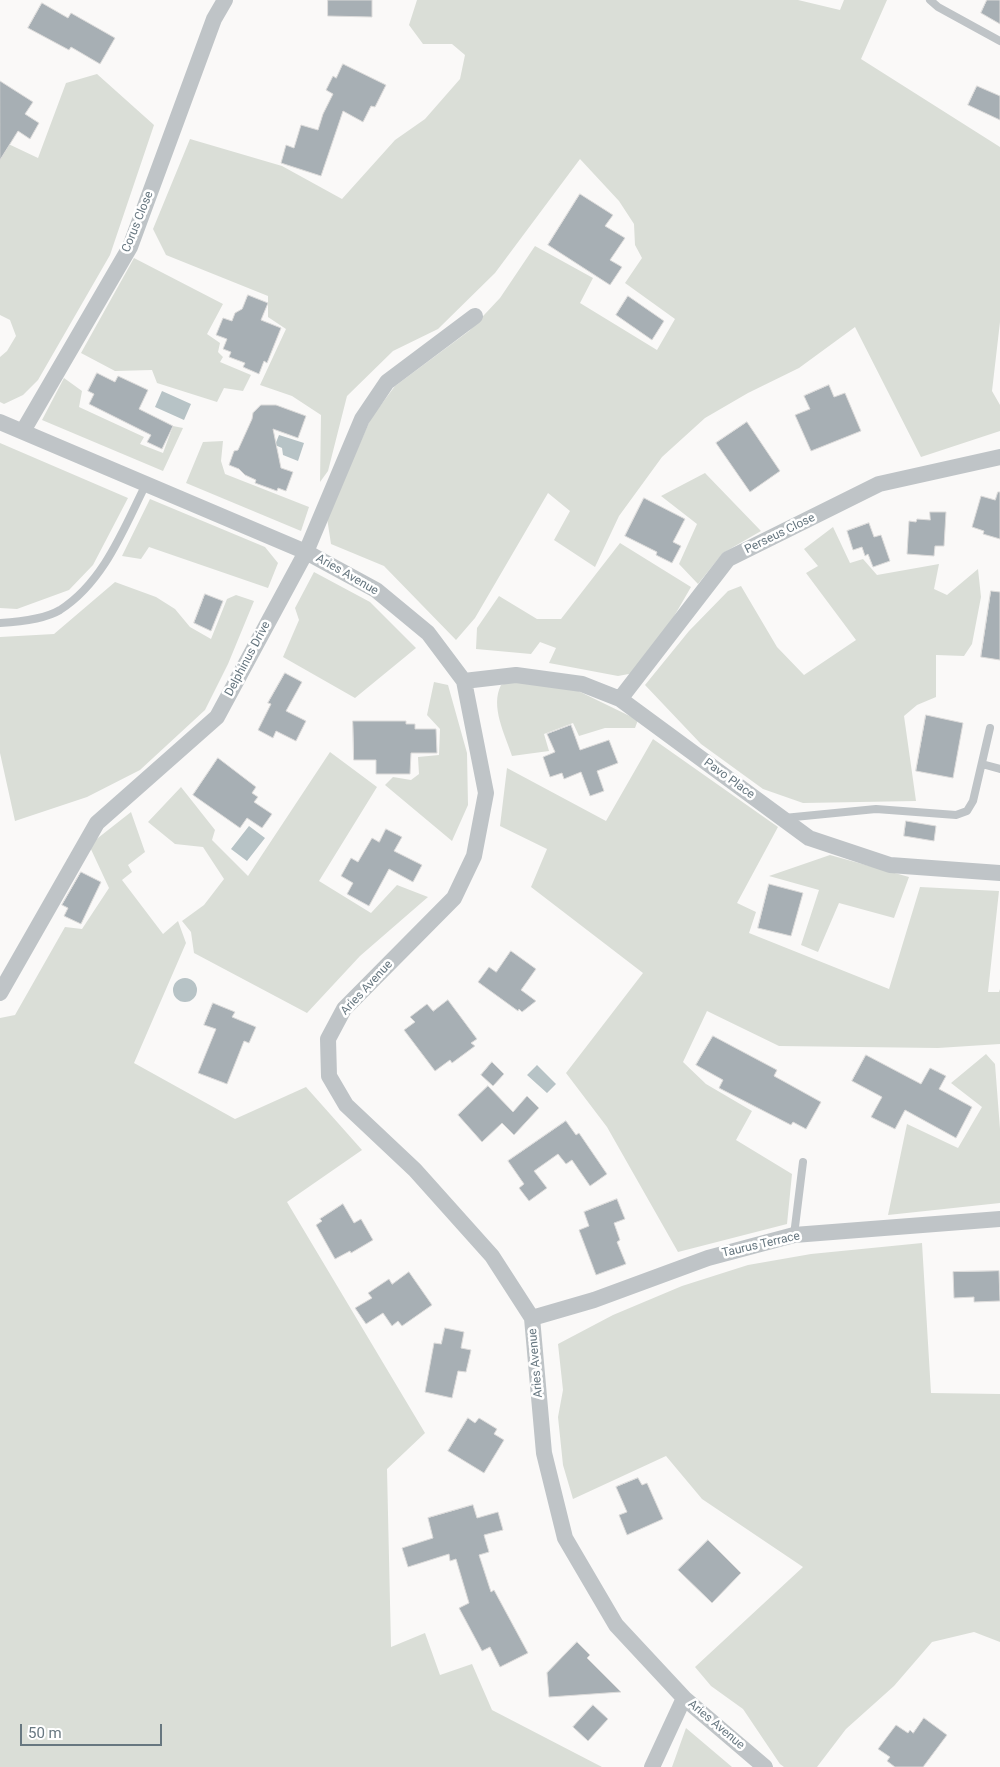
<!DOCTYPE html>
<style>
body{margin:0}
#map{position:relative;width:1000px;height:1767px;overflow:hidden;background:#faf9f8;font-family:Roboto,sans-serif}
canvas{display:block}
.scale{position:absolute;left:20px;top:1724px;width:142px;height:22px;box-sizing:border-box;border:2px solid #677780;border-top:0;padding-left:6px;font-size:15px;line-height:18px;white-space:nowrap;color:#677780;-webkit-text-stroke:4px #fff;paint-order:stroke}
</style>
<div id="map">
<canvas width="1000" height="1767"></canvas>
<div class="scale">50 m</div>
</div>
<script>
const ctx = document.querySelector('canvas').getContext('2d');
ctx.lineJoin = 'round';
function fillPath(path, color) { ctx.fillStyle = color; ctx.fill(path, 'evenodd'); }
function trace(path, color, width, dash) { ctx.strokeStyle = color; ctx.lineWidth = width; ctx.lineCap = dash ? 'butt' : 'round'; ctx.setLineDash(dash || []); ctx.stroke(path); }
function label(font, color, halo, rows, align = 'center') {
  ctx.font = font + ' Roboto,sans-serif'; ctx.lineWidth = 5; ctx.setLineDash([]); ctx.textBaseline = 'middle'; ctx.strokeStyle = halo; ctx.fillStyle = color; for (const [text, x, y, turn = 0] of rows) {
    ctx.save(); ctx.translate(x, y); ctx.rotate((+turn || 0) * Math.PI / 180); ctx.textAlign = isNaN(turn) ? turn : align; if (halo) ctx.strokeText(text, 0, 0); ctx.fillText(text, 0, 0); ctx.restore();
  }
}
fillPath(new Path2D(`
 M 417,0 L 798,0 L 840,10 L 844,0 L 887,0 L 861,59 L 1000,147 L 1000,322 L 992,391 L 1000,405 L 1000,431 L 921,457 L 855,327 L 799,368 L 748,393 L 705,418 L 662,457 L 619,516 L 595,567 L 554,540 L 570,511 L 548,493 L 475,618 L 456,640 L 384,566 L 331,544 L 327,518 L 371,418 L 395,386 L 469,331 L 500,298 L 535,246 L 593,278 L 580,303 L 657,350 L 675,319 L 625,283 L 642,258 L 635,245 L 634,224 L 619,201 L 580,159 L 495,273 L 438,329 L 393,351 L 347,396 L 328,471 L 320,482 L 321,415 L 292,396 L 260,385 L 286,329 L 268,317 L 268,296 L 166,255 L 153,229 L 190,139 L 282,166 L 342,199 L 395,140 L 425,119 L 460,79 L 465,55 L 452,44 L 423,44 L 409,25 Z
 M 97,74 L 154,125 L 110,255 L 38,380 L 23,395 L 4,404 L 0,402 L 0,357 L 7,351 L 16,336 L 10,320 L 0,315 L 0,140 L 38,158 L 66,83 Z
 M 134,258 L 223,304 L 207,334 L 220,343 L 218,352 L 223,357 L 220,362 L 251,375 L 243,391 L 224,388 L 217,402 L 157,383 L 152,370 L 115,371 L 81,353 Z
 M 64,378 L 82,391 L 79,407 L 144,437 L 140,444 L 163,453 L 173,426 L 183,428 L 163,471 L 42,420 Z
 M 223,441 L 221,461 L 225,474 L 309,507 L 301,531 L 186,483 L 203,442 Z
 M 0,443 L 128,498 L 93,565 L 69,590 L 17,609 L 0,608 Z
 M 705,473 L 761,531 L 723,553 L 698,584 L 679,564 L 697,524 L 661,496 Z
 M 150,499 L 265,547 L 278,563 L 268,588 L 149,547 L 141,559 L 122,556 Z
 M 833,527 L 850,563 L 863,559 L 877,575 L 939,564 L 934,589 L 947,595 L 978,569 L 981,597 L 972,644 L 964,656 L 936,655 L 936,697 L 917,705 L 904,716 L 916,801 L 803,803 L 763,789 L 701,744 L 645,685 L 689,631 L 728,591 L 741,586 L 777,647 L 804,675 L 856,640 L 806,573 L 818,566 L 804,549 Z
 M 620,543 L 691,587 L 665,632 L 634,673 L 618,676 L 549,663 L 556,648 L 540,642 L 531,654 L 476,649 L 477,628 L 499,596 L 537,619 L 561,619 Z
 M 314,572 L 370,602 L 416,648 L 355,698 L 283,657 L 299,620 L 295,608 Z
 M 115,582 L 156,597 L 175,609 L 190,627 L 211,639 L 227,599 L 236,595 L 254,601 L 228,664 L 205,710 L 140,770 L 87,797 L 15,821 L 0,753 L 0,637 L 54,634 Z
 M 512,681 L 570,687 L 638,720 L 635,728 L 605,728 L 579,736 L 573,723 L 544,734 L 549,751 L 512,756 C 505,734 490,707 501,685 Z
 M 434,682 L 448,685 L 467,753 L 468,805 L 452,841 L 385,785 L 393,777 L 411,780 L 419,774 L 418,757 L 439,755 L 440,729 L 427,715 Z
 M 653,739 L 778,827 L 737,903 L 756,912 L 749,933 L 889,989 L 920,887 L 999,891 L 988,992 L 999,992 L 1000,989 L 1000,1044 L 938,1048 L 779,1046 L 707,1011 L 683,1062 L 706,1084 L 752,1111 L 736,1140 L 792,1174 L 787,1224 L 678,1252 L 607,1127 L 566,1073 L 643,973 L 531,887 L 547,849 L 500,826 L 507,768 L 606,821 Z
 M 330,752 L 377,787 L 319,881 L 371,913 L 397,885 L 428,897 L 360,956 L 307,1013 L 194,953 L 191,932 L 182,921 L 204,905 L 224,879 L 203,847 L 175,844 L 148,822 L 181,787 L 215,830 L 212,840 L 248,876 Z
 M 131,812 L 145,852 L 128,865 L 132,872 L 122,880 L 163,934 L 178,921 L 186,943 L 134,1063 L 235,1119 L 306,1087 L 362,1150 L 287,1202 L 425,1433 L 387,1469 L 391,1647 L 425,1633 L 440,1675 L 472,1664 L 492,1710 L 602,1767 L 0,1767 L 0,1018 L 15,1015 L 65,927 L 82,929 L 109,888 L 89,845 Z
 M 830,855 L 909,877 L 894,918 L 839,903 L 818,952 L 801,945 L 819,890 L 769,876 Z
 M 986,1054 L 995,1064 L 1000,1129 L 1000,1203 L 888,1215 L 907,1124 L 958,1148 L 982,1107 L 951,1083 Z
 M 922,1243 L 931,1393 L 1000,1394 L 1000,1642 L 974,1632 L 932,1642 L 894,1686 L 846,1729 L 817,1767 L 784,1767 L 780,1764 L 743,1709 L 711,1686 L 695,1667 L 803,1567 L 702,1499 L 666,1456 L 573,1499 L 563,1465 L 558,1417 L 563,1390 L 558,1344 L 613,1315 L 682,1286 L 748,1265 L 811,1254 Z
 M 686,1728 L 732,1767 L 672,1767 Z`), '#daded7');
fillPath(new Path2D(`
 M 162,391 L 191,404 L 184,420 L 155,407 Z
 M 279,435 L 304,443 L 298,461 L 283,455 L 282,448 L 275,445 Z
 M 249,826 L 265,838 L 247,861 L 231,849 Z
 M173 990a12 12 0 1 1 24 0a12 12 0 1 1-24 0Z
 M 537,1065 L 556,1084 L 547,1093 L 527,1075 Z`), '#b7c3c6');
const building = new Path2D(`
 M 328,0 L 372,0 L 372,17 L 328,16 Z
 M 987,0 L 1000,0 L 1000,24 L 981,13 Z
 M 42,3 L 68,18 L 71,13 L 115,38 L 100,64 L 71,47 L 69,50 L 28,28 Z
 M 343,64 L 386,85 L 375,107 L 371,106 L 363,122 L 343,111 L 321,176 L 281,163 L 286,145 L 294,148 L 301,125 L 318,130 L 323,114 L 333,94 L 326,90 L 333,76 L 336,78 Z
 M 0,81 L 33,102 L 25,114 L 39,123 L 30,139 L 18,131 L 0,160 Z
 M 977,86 L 1000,96 L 1000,120 L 968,105 Z
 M 580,194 L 613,215 L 605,226 L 625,238 L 610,260 L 622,267 L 610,285 L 548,245 Z
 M 248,295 L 268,303 L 261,320 L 281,328 L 267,363 L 264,361 L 259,374 L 243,367 L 245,363 L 229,357 L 231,352 L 223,349 L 227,339 L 216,335 L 223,318 L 232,321 L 235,313 L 242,309 Z
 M 628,296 L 664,321 L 652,340 L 616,315 Z
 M 97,373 L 115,382 L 118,376 L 148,390 L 139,409 L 173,426 L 162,449 L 147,442 L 151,435 L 89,404 L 94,394 L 88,391 Z
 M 829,385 L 834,397 L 845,393 L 861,431 L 811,451 L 795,415 L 810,409 L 804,396 Z
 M 261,405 L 276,405 L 306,416 L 298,438 L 273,429 L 281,468 L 293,472 L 286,491 L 278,488 L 277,491 L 255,483 L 256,480 L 245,475 L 239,469 L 229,465 L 234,451 L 238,450 L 252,419 L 253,413 Z
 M 747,422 L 780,471 L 750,492 L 716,443 Z
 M 998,492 L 1000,492 L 1000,539 L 983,534 L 984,531 L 972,527 L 981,496 L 995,500 Z
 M 644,498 L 685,519 L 673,542 L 681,546 L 672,563 L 656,555 L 657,552 L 625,536 Z
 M 930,512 L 946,512 L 944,546 L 935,546 L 934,556 L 907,554 L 909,521 L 916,522 L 917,519 L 930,520 Z
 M 869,523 L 874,537 L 881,535 L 890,561 L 873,567 L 868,554 L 865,556 L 862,547 L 853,550 L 847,531 Z
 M 991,591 L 1000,592 L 1000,660 L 981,657 Z
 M 205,594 L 223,601 L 211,631 L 194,623 Z
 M 285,673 L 302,682 L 286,711 L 306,721 L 296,741 L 276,731 L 273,738 L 258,730 L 271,704 L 268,703 Z
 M 926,715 L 963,723 L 953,778 L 916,771 Z
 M 353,721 L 406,721 L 406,724 L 415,724 L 415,729 L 436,729 L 437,753 L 411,753 L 410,774 L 376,774 L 376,760 L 354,760 Z
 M 571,725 L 580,750 L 609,740 L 618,763 L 597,771 L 604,791 L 590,796 L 581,772 L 564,779 L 562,773 L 550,777 L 543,757 L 555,752 L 547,734 Z
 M 218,758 L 256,787 L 252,793 L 258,797 L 254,802 L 272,814 L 262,828 L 247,818 L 240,828 L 193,795 Z
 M 906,821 L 936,826 L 934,841 L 904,836 Z
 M 386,829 L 402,837 L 394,851 L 422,865 L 413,882 L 389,869 L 369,906 L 347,894 L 353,883 L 341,876 L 351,858 L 358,862 L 372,838 L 379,842 Z
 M 81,872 L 101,882 L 81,924 L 64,916 L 68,908 L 62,905 Z
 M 769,884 L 803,893 L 791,936 L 758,928 Z
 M 511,951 L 536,969 L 521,990 L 536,1001 L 522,1012 L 519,1009 L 518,1011 L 478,982 L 489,967 L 496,972 Z
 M 448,1000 L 477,1039 L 471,1043 L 475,1046 L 452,1063 L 450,1060 L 435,1071 L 404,1030 L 415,1022 L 410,1017 L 427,1004 L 433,1011 Z
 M 213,1003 L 235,1012 L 232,1017 L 256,1027 L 249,1043 L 244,1041 L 227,1084 L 198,1073 L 216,1029 L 204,1025 Z
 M 713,1036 L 777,1070 L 774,1076 L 821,1102 L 806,1129 L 793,1122 L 791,1125 L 719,1088 L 723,1080 L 696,1065 Z
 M 866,1055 L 921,1084 L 930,1068 L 946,1076 L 939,1089 L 972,1107 L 956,1138 L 905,1110 L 895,1129 L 871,1117 L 882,1097 L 852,1081 Z
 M 492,1062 L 504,1074 L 493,1086 L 481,1075 Z
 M 488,1086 L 513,1112 L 527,1096 L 539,1108 L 514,1135 L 502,1123 L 482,1142 L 458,1115 Z
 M 566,1121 L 576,1135 L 579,1133 L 607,1174 L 590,1186 L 572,1160 L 566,1164 L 558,1154 L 534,1171 L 547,1188 L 529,1201 L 519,1188 L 524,1184 L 508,1161 Z
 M 617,1199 L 625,1219 L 614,1223 L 620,1240 L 617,1242 L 626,1264 L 596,1275 L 579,1230 L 589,1226 L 584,1212 Z
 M 343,1204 L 354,1223 L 361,1219 L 373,1240 L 351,1253 L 350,1251 L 335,1259 L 316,1225 L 322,1221 L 320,1219 Z
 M 999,1271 L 1000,1301 L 974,1302 L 974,1297 L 954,1298 L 953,1272 Z
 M 409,1272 L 432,1305 L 402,1326 L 398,1321 L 392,1326 L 383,1313 L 366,1324 L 355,1308 L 372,1298 L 368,1293 L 389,1279 L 392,1284 Z
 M 445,1328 L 464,1332 L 461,1348 L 471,1350 L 466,1372 L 458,1371 L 452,1398 L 425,1392 L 434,1343 L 441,1344 Z
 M 468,1418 L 475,1423 L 479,1418 L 497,1429 L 494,1434 L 504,1440 L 484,1473 L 448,1451 Z
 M 638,1478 L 642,1485 L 647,1483 L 663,1519 L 627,1535 L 619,1515 L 627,1512 L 616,1487 Z
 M 473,1505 L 477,1518 L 498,1512 L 503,1530 L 484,1535 L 489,1552 L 479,1555 L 491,1592 L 494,1590 L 528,1653 L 500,1667 L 490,1647 L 482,1651 L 459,1608 L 469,1603 L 456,1559 L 450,1561 L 449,1554 L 408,1567 L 402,1548 L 433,1538 L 428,1518 Z
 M 708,1540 L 741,1573 L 712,1603 L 678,1570 Z
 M 577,1642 L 590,1655 L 587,1658 L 621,1692 L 549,1697 L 547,1673 Z
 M 593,1705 L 608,1719 L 588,1741 L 573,1727 Z
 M 924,1718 L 947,1735 L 923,1767 L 895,1767 L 887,1761 L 890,1757 L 878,1749 L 896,1725 L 908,1733 L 910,1730 L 913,1733 Z`);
fillPath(building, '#a7afb4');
trace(building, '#dcdbda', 1);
trace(new Path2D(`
 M 930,0 L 938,7 L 1000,41
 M 0,623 C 17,622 45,619 60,610 C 104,582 124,528 146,484
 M 982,764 L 1000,769
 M 784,818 L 876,809 L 956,815 L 967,811 L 973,801 L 990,728
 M 794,1235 L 803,1162`), '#bfc4c7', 8);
trace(new Path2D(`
 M 0,422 L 306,552 L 376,590 L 428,633 L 464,681 L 486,793 L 474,856 L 454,898 L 344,1009 L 328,1039 L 329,1076 L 346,1105 L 415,1170 L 492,1256 L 532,1318 L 544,1453 L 565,1538 L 616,1625 L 684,1698 L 765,1767
 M 23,431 L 130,247 L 214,19 L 225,0
 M 464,681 L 516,675 L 582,684 L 620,699 L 809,838 L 890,865 L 1000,873
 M 620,699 L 728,559 L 879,484 L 1000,457
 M 0,993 L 97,823 L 217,717 L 306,552 L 362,419 L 387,382 L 475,316
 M 532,1318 L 594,1300 L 708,1258 L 794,1235 L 1000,1219
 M 652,1767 L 684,1698`), '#bfc4c7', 16);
label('12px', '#677780', '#fff', [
 ["Corus Close",138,222,-68],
 ["Perseus Close",780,534,-26],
 ["Aries Avenue",347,575,30],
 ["Delphinus Drive",248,659,-62],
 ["Pavo Place",729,779,36],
 ["Aries Avenue",367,988,-47],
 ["Taurus Terrace",761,1245,-13],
 ["Aries Avenue",536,1363,-95],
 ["Aries Avenue",716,1725,40]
]);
</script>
